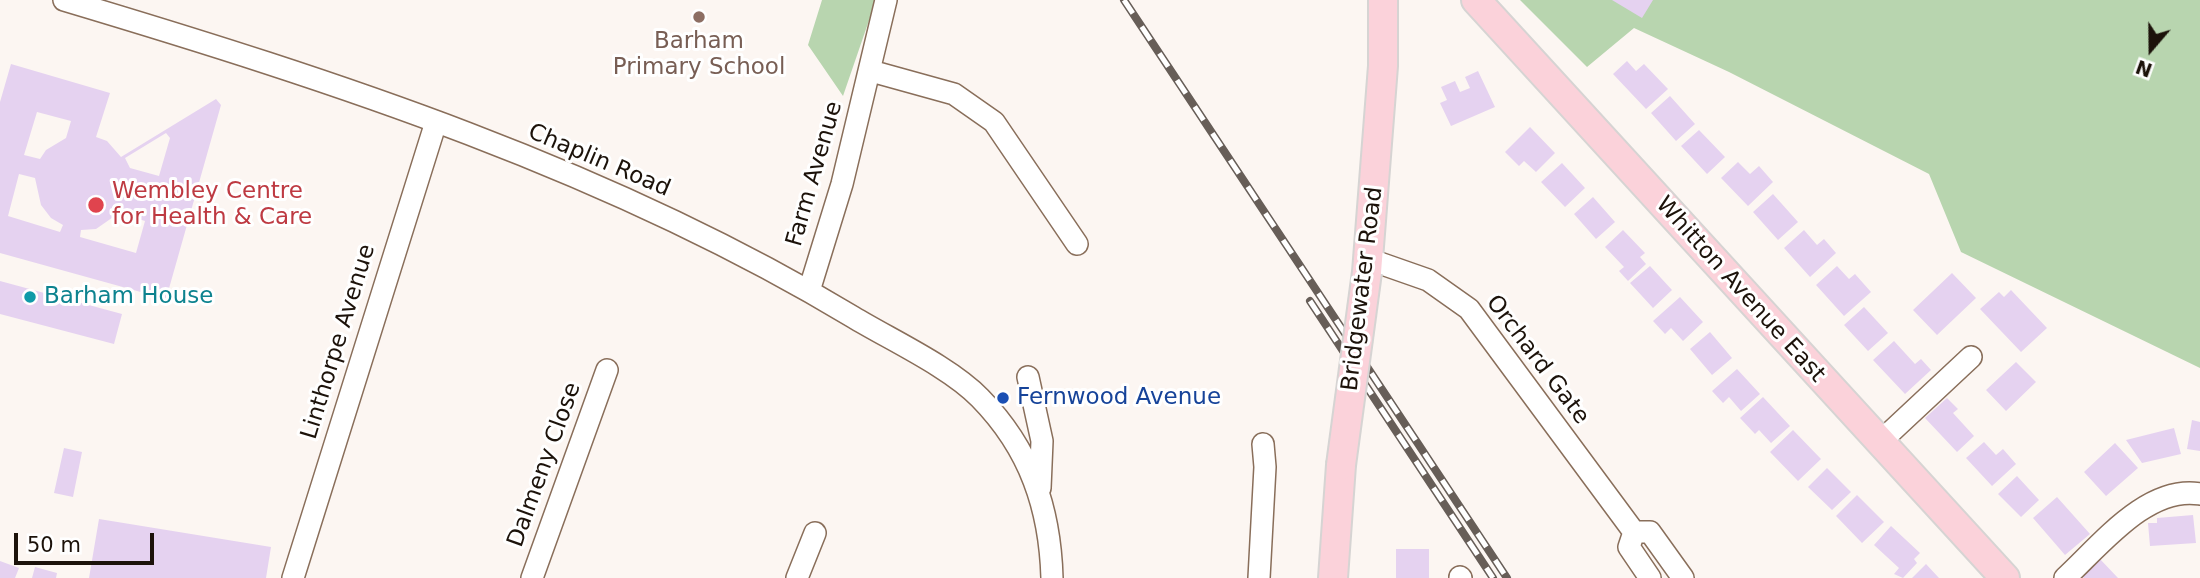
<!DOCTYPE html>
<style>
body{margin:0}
#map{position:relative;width:2200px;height:578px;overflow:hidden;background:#fcf6f2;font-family:"DejaVu Sans",sans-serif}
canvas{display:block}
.north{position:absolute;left:2116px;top:14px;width:70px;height:70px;-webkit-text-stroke:5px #fff;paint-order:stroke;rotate:200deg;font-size:19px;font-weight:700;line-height:28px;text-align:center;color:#1c120a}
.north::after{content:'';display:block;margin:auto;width:24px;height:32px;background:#1c120a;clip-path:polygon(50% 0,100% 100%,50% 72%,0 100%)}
.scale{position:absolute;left:14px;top:533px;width:140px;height:32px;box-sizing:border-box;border:4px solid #1c120a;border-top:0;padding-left:9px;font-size:21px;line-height:24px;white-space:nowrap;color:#1c120a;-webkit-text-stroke:5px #fff;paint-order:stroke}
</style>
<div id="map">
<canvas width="2200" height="578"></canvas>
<div class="north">N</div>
<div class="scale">50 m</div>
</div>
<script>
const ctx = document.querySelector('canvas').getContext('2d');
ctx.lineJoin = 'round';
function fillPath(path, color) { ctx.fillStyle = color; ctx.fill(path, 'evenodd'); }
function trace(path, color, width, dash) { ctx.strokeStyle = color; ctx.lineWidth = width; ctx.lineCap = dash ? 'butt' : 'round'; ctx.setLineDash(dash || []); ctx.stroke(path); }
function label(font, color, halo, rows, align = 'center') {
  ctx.font = font + ' "DejaVu Sans",sans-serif'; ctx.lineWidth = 6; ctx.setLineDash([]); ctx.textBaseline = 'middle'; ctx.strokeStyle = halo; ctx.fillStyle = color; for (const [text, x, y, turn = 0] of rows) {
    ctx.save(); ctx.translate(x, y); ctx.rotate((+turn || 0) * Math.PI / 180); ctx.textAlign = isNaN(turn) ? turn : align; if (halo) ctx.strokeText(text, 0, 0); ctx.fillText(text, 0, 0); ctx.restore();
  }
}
fillPath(new Path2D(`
 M 822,0 L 876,0 L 843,96 L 808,45 Z
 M 1520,0 L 2200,0 L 2200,368 L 1961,252 L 1929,174 L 1729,72 L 1634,28 L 1587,67 Z`), '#b8d5af');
fillPath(new Path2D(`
 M 1612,0 L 1653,0 L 1642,18 Z
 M 1627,61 L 1636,71 L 1644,64 L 1668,89 L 1646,109 L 1613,74 Z
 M 11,64 L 110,93 L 96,137 L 107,141 L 121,157 L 216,99 L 221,105 L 166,299 L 0,253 L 0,102 ZM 37,112 L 71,121 L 66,138 L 46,150 L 40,159 L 24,155 ZM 166,133 L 170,138 L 159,176 L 130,168 L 125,158 ZM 19,174 L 35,178 L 41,205 L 51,218 L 63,225 L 60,232 L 8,216 ZM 119,213 L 145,221 L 136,253 L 80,237 L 81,230 L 96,229 Z
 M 1478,71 L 1495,107 L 1451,126 L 1440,103 L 1447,100 L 1441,87 L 1455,81 L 1460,92 L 1470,88 L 1465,77 Z
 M 1670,96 L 1695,124 L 1676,141 L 1651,113 Z
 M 1530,127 L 1555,153 L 1536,172 L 1524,161 L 1519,166 L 1505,152 Z
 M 1699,130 L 1725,157 L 1707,174 L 1681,146 Z
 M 1738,162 L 1750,174 L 1759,166 L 1773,182 L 1748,206 L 1721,178 Z
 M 1562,163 L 1585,188 L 1565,207 L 1541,182 Z
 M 1773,194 L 1798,222 L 1778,240 L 1753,212 Z
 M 1593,197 L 1615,222 L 1596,239 L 1574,214 Z
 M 1623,230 L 1645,253 L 1640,257 L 1646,264 L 1628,281 L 1619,271 L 1624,267 L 1605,247 Z
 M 1804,230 L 1817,245 L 1824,239 L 1836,253 L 1810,277 L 1784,248 Z
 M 1650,266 L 1672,290 L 1653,308 L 1630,283 Z
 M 1837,266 L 1849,279 L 1855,274 L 1871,292 L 1844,316 L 1816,285 Z
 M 1952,273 L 1976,298 L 1937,335 L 1913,310 Z
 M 0,281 L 122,314 L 114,344 L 0,314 Z
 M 2011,290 L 2047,328 L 2021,352 L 1980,309 L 1999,292 L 2004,297 Z
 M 1680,297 L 1703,322 L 1683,341 L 1671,328 L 1665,334 L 1653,321 Z
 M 1864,307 L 1888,333 L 1868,351 L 1844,325 Z
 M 1710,332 L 1732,358 L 1712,375 L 1690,349 Z
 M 1894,341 L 1915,364 L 1921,359 L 1931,370 L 1905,394 L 1873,360 Z
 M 2016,362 L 2036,382 L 2006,411 L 1986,390 Z
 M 1737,369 L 1760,394 L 1741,411 L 1729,397 L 1723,403 L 1712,391 Z
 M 1763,397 L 1790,426 L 1771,443 L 1759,430 L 1755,434 L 1740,418 Z
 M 1947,398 L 1958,409 L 1953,413 L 1974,436 L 1957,452 L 1925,418 Z
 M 2192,420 L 2200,422 L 2200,451 L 2187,449 Z
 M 2174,428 L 2181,454 L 2142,463 L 2126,440 Z
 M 1793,430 L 1821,459 L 1798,481 L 1770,452 Z
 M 1984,442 L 1996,455 L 2003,449 L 2016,464 L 1992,486 L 1966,458 Z
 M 2115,443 L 2138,468 L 2106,496 L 2084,472 Z
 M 64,448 L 82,452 L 73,497 L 54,493 Z
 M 1827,468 L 1851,492 L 1832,510 L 1808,487 Z
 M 2017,476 L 2039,500 L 2021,517 L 1998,494 Z
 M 1857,495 L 1884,522 L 1862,543 L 1836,516 Z
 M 2057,497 L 2090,534 L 2065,555 L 2033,518 Z
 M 2193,515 L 2196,543 L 2150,546 L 2148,523 L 2157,523 L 2157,518 Z
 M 99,519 L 271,547 L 266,578 L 89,578 Z
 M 1891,526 L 1920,553 L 1914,559 L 1917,563 L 1903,578 L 1894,574 L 1899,568 L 1874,545 Z
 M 1396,549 L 1429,549 L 1429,578 L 1396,578 Z
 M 2099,558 L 2118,578 L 2084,578 L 2081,575 Z
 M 0,561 L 19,568 L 15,578 L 0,578 Z
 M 1926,564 L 1939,578 L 1912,578 Z
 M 35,567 L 57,573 L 56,578 L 32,578 Z`), '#e5d2f0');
const minor = new Path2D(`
 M 64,0 C 335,81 609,170 853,317 C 891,340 950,367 980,398 C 1030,449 1050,508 1052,578
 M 871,71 L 954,94 L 994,122 L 1077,244
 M 1368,259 L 1428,280 L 1469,309 L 1634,532
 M 809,291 L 842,184 L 886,0
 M 1028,377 L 1042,441 L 1040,488
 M 1880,442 L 1971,357
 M 1634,532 L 1650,532 L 1683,578
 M 1634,532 L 1629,547 L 1650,578
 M 1460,577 L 1461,578
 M 293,578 L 436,122
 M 532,578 L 607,370
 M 797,578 L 815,533
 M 1259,578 L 1265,467 L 1263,444
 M 2065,578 C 2100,546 2147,485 2200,494`);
const major = new Path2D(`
 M 1476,0 L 2005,578
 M 1367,272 L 1383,66 L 1383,0
 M 1333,578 L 1341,465`);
trace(minor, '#896e5a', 24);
trace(major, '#d6d4d3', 32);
trace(minor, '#fff', 21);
trace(major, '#fbd2da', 28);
const rail = new Path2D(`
 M 1124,0 L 1507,578
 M 1310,301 L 1493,578`);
trace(rail, '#675e58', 8);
trace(rail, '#fff', 5, [16]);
const majorBridge = new Path2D(`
 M 1341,465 L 1367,272`);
trace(majorBridge, '#d6d4d3', 32, []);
trace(majorBridge, '#fbd2da', 28);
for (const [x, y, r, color] of [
 [699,17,7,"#8d6e63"],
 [96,205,9,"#e0444e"],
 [30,297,7,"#0f9aa8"],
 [1003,398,7,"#1a4fb4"]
]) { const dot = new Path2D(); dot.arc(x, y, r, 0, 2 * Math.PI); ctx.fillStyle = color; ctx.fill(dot); trace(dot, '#fff', 2.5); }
label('23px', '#785e54', '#fff', [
 ["Barham",699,42],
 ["Primary School",699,68]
]);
label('23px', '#1c120a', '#fff', [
 ["Chaplin Road",599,161,23],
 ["Farm Avenue",815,174,-74],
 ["Bridgewater Road",1363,289,-83],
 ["Whitton Avenue East",1740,290,48],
 ["Linthorpe Avenue",339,342,-73],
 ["Orchard Gate",1537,360,53],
 ["Dalmeny Close",545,465,-70]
]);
label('23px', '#be3a42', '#fff', [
 ["Wembley Centre",112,192],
 ["for Health & Care",112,218]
], 'left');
label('23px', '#0d838f', '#fff', [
 ["Barham House",44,297]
], 'left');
label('23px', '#164399', '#fff', [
 ["Fernwood Avenue",1017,398]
], 'left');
</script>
